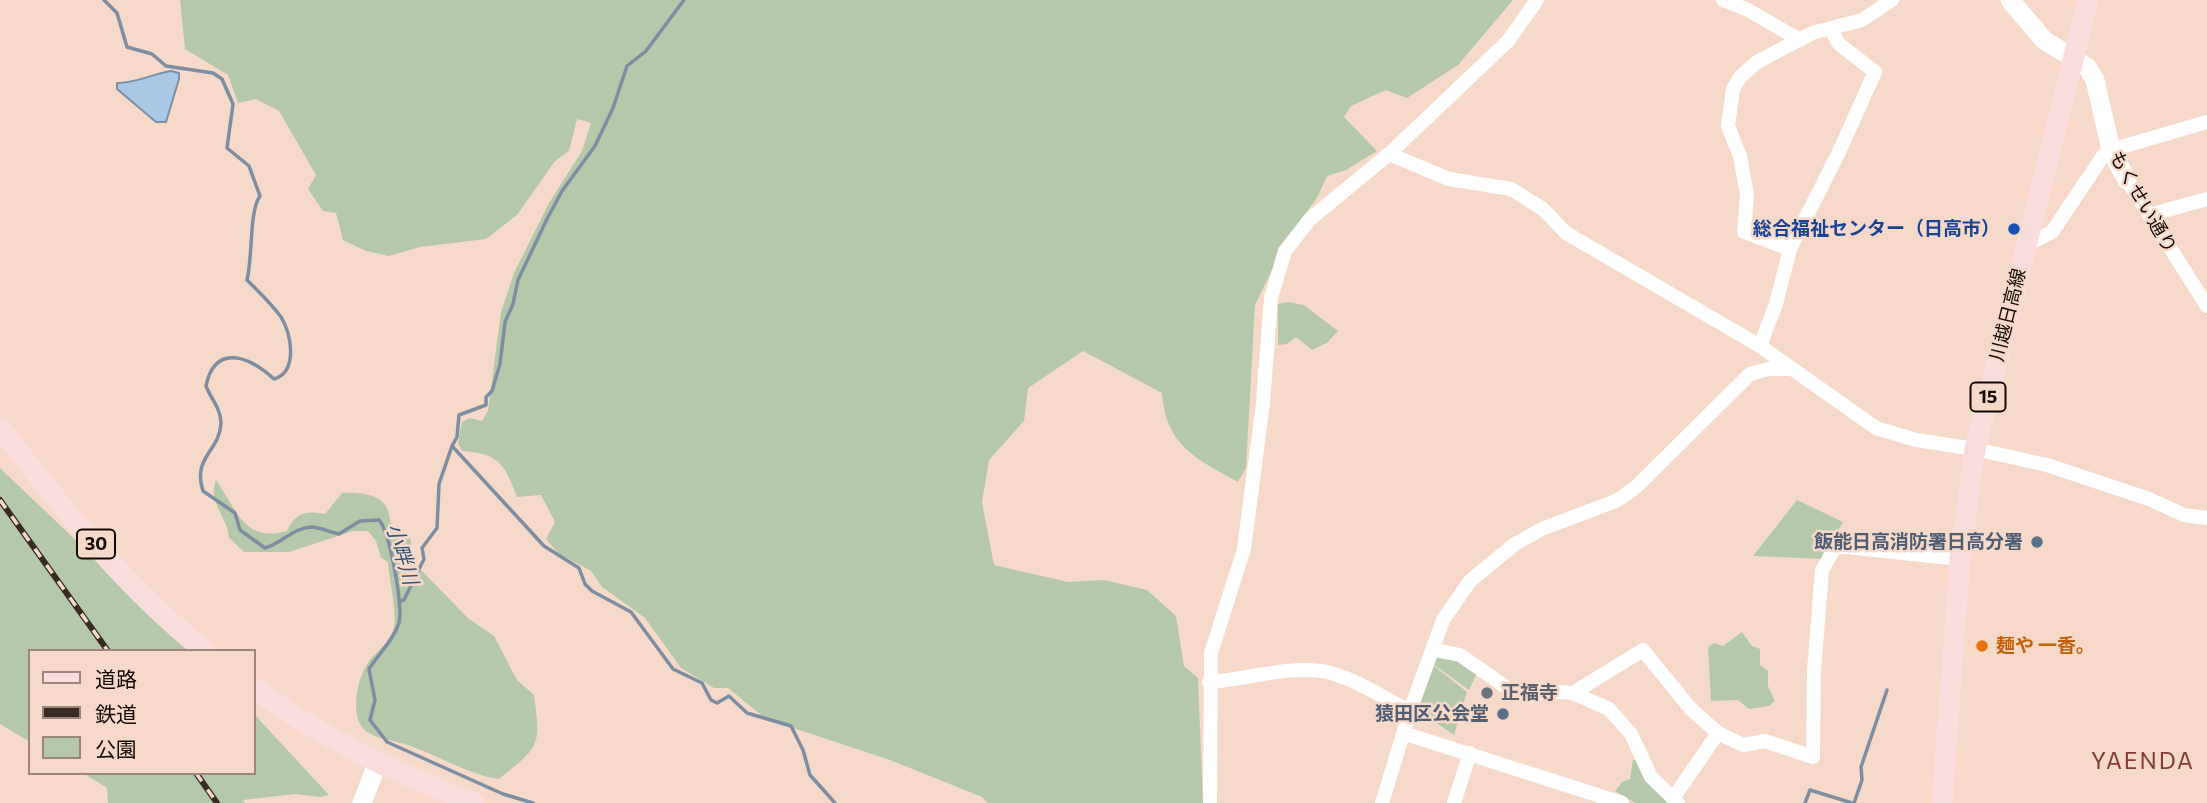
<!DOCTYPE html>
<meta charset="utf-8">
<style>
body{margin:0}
#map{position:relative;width:2207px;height:803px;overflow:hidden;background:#f7d9c9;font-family:Commissioner,"Noto Sans JP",sans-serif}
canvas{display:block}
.legend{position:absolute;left:28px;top:649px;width:228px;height:126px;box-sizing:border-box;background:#f7d9c9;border:2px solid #9c867b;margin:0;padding:9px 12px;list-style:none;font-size:21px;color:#130a05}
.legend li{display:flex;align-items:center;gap:14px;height:35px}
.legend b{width:35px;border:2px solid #9c867b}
</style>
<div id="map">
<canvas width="2207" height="803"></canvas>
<ul class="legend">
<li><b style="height:9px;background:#f9dcdc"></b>道路</li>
<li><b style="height:9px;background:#372b24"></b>鉄道</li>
<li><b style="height:19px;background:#b5c9aa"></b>公園</li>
</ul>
</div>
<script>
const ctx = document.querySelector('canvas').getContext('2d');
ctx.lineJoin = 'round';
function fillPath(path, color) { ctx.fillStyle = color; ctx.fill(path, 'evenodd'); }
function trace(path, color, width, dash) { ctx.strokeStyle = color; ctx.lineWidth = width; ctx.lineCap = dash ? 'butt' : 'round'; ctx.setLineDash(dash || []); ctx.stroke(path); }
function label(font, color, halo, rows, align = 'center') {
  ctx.font = font + ' Commissioner,"Noto Sans JP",sans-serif'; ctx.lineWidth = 5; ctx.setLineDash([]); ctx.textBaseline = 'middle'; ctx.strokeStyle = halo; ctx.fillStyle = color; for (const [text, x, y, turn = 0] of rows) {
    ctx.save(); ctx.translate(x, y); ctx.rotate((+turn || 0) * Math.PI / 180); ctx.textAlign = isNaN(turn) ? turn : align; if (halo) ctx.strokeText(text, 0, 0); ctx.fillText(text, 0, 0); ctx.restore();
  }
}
fillPath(new Path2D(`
 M 180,0 L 1513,0 L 1458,65 L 1407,98 L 1386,90 L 1351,106 L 1344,117 L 1377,151 L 1346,170 L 1327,176 L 1318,196 L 1285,243 L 1255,305 L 1246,468 L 1238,482 C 1196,459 1166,446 1162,393 L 1083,351 L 1028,388 L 1024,421 L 989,460 L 982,502 L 994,565 L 1068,582 L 1104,580 L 1147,590 L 1176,616 L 1184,666 L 1198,678 L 1203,803 L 988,803 L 982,797 L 890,760 L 766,719 L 728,688 L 714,688 L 681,668 L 645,618 L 602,587 L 591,571 L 558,553 L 546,539 L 555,522 L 541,495 L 517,497 C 505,464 498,453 462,451 L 458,443 L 462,422 L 470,418 L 482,421 L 488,411 L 501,312 L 514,273 L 549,203 L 582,151 L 591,123 L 577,119 L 569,151 L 555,161 L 517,215 L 486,239 L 420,247 L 389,256 L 366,251 L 343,240 L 336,213 L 323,211 L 308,189 L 316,175 L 279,111 L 256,99 L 238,103 L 228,75 L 185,49 Z
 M 1288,302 L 1304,305 L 1338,331 L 1327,343 L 1312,350 L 1296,337 L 1287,344 L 1278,345 L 1278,304 Z
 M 0,468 L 192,651 L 30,651 L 30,742 L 0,724 Z
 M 216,480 C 237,510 244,543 287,531 C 295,513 305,510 325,514 L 342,493 C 357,492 383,493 388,511 C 390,518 390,521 393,528 L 410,538 L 415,564 L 469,619 L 494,636 L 517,680 L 534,695 C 541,747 540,746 499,779 C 470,775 441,757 413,747 C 400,741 379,740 367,732 C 348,718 357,678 369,661 C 378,650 391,642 394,627 C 397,611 389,579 388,562 L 381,558 L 376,541 L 368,531 L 353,531 L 289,552 L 244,552 L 229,538 C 228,517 207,502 216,480 Z
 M 1797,500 L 1843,522 L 1822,559 L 1753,556 Z
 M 1742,632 L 1752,646 L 1760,649 L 1760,665 L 1768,671 L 1768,686 L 1775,701 L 1769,706 L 1749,709 L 1738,700 L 1711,701 L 1708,647 L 1714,643 L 1723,646 Z
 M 1437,657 L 1457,658 L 1477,673 L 1469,690 L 1433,664 Z
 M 1433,665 L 1467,692 L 1454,735 L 1416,709 Z
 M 254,714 L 329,795 L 320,797 L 295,794 L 243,800 L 245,803 L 108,803 L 107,788 L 83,773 L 254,773 Z
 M 1633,760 L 1640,760 L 1670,803 L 1635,803 L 1615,791 L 1622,782 L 1630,779 Z`), '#b5c9aa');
const water = new Path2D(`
 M 171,71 L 179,73 L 179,79 L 166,122 L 156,122 L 117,89 L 117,83 C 137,83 152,74 171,71 Z`);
fillPath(water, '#aac7e6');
trace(water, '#7d8ea2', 2);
trace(new Path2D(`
 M 104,0 L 117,13 L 127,47 L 152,54 L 166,66 L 213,73 L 222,79 L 233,104 L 227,148 L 249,166 L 260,196 C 249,211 253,256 247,280 C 259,292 271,303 281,317 C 292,334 298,372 274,379 C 250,357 215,342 206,386 C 211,399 221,409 221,423 C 220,451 192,457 203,491 L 235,513 L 240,530 L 265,548 C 282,543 293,528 311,527 C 320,527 329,532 339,534 L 360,521 L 379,520 C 390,532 403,606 399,623 C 393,641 379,653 369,669 L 375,700 L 370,720 L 387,742 L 503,794 L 533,803
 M 684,0 L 646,51 L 627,66 L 613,108 L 595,146 L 562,191 L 547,219 L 518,280 L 513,304 L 505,322 L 500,364 L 492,391 L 486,397 L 486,405 L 459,415 L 457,437 L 452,446 L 544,546 L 579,568 L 585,584 L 592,591 L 631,612 L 673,669 L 702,683 L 711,700 L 717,703 L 729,696 L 747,713 L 791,726 L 803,750 L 810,775 L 835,803
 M 400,601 L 404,600 L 424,559 L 422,548 L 437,528 L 439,484 L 452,446
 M 1805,803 L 1810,790 L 1852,803
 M 1854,803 L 1862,780 L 1861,767 L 1887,690`), '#7d8ea2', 3.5);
trace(new Path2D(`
 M 1723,0 L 1748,10 L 1800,40
 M 1389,154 L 1449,179 L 1511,189 L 1543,209 L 1566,233 L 1760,346 L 1876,428 L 1916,440 L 1975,449 L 2047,465 L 2149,499 L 2184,515 L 2207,518
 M 2127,180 L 2207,306
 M 2149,215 L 2207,199
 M 2026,245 L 2052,232 L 2103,156 L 2111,150 L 2207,122
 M 1790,249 L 1838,154 L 1875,72 L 1839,44 L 1831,29
 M 1760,346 L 1776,304 L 1790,249 L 1744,232 L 1747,195 L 1740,156 L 1728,126 L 1733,89 L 1740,77 L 1757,62 L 1812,33 L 1862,20 L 1892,0
 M 1434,650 L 1460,655 L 1513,692 L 1530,697 L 1546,691 L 1573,693 L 1609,709 L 1631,734 L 1651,777 L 1678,803
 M 1209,682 C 1245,680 1284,666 1321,671 C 1347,674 1385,699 1410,711
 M 1573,693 L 1643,650 L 1690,708 L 1718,733 L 1743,745 L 1765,741 L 1813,757 L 1814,671 L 1822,570 L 1836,546 L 1960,559
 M 1403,733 L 1622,803
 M 1674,797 L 1718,733
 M 1210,803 L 1211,653 L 1244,549 L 1263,403 L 1271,298 L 1285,251 L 1310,219 L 1389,154 L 1508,41 L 1537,0
 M 1382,803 L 1410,711 L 1443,620 L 1470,581 L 1515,544 L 1542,529 L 1618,500 L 1637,486 L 1750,374 L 1769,369 L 1793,369
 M 1454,803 L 1470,753`), '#fff', 14);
trace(new Path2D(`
 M 2010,0 L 2044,40 L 2087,67 L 2095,80 L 2111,150 L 2127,180
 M 362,803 L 377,764`), '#fff', 19);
trace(new Path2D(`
 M 0,427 C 60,506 126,588 205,651
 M 254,688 C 322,739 396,773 474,803
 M 1942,803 L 1960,559 L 1975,449 L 2088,0`), '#f9dcdc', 21);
const rail = new Path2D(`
 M 0,500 L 108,651
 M 196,773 L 217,803`);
trace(rail, '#372b24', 6);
trace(rail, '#f7d9c9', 3.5, [10]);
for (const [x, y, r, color] of [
 [2014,229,7,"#1a4fb4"],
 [2037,542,7,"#5c6f8a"],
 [1982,646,7,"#e8710a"],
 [1487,693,7,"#6b7280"],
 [1503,714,7,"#5c6f8a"]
]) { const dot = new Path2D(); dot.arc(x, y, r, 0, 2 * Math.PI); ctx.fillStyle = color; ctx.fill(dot); trace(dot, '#f7d9c9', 2.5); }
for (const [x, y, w] of [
 [1988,397,35],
 [96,544,38]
]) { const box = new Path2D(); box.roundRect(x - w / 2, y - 14.5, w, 29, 5); ctx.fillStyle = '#f7d9c9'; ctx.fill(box); trace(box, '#130a05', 2); }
label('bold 18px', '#130a05', null, [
 ["15",1988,397],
 ["30",96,544]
]);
label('19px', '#130a05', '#f7d9c9', [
 ["もくせい通り",2143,202,60],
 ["川越日高線",2008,315,-76]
]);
label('bold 19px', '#164399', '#f7d9c9', [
 ["総合福祉センター（日高市）",2000,229]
], 'right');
label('bold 19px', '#4e5e75', '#f7d9c9', [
 ["飯能日高消防署日高分署",2023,542],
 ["猿田区公会堂",1489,714]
], 'right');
label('bold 19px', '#c56008', '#f7d9c9', [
 ["麺や 一香。",1996,646]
], 'left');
label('bold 19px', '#5b616d', '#f7d9c9', [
 ["正福寺",1501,693]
], 'left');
label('italic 21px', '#2c5680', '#f7d9c9', [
 ["小畔川",402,554,73]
]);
ctx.letterSpacing = '2px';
label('23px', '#823c31', '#f7d9c9', [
 ["YAENDA",2143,761]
]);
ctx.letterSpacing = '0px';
</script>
